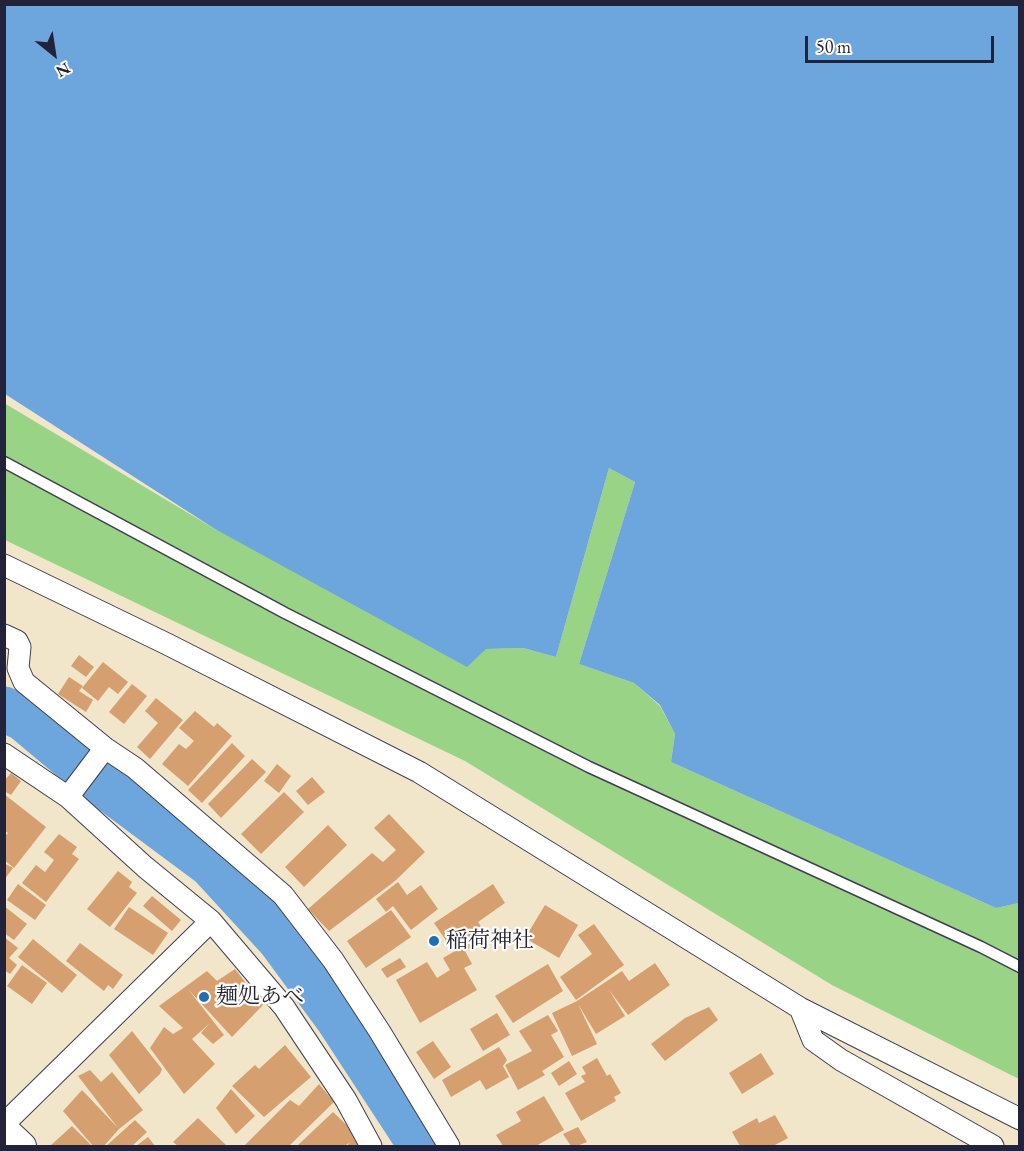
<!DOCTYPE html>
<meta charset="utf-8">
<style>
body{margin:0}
#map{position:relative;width:1024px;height:1151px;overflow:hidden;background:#f1e5ca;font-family:"EB Garamond",serif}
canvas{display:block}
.frame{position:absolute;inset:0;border:6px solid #22223b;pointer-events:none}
.north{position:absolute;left:24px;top:24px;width:60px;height:60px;-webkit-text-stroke:4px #fdfcf7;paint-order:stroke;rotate:150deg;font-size:16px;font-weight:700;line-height:24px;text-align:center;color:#22223b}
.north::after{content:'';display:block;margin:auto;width:21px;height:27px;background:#22223b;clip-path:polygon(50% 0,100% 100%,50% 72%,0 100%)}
.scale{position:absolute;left:805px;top:36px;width:189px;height:27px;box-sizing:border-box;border:3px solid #22223b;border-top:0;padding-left:8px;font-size:18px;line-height:21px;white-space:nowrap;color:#22223b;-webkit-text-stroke:4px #fdfcf7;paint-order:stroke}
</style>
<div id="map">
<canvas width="1024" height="1151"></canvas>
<div class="frame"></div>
<div class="north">N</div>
<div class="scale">50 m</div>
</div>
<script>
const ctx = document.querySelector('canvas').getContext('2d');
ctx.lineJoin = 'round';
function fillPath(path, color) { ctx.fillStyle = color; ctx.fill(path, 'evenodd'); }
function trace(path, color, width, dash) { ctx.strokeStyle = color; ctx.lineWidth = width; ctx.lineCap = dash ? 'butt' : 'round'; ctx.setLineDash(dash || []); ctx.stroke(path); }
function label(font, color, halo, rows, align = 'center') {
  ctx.font = font + ' "EB Garamond","Noto Serif JP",serif'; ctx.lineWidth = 4.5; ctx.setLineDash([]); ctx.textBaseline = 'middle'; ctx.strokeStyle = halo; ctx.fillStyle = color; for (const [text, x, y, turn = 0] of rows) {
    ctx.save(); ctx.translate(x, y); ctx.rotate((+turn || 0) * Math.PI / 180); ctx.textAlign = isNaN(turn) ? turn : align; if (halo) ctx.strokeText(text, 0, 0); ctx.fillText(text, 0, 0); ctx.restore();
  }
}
fillPath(new Path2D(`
 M 4,403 L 215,529 L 485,649 L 523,648 L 556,657 L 609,468 L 635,482 L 579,664 L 634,683 L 660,706 L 675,734 L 671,762 L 996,908 L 1019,903 L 1019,1079 L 832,985 L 465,761 L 5,540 Z`), '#99d386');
fillPath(new Path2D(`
 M 4,5 L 1019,5 L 1019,903 L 996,908 L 671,762 L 675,734 L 660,705 L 634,683 L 579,664 L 635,482 L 609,468 L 556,657 L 523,648 L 486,649 L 467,667 L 215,529 L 5,394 Z`), '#6da6dc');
trace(new Path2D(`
 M 4,709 L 24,719 L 98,781 L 211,865 L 279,939 L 338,1019 L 421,1146`), '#6da6dc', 45);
fillPath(new Path2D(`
 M 79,655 L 94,667 L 86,677 L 71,666 Z
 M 103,662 L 128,682 L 118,694 L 109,687 L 98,701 L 82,688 Z
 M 69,677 L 83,686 L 79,691 L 93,700 L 86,712 L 58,694 Z
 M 132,684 L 147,696 L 124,724 L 109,712 Z
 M 156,698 L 183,720 L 150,759 L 137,747 L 158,723 L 145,711 Z
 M 195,711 L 214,727 L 217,723 L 232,736 L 188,786 L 162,764 L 179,744 L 186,749 L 194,741 L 179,728 Z
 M 232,743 L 245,756 L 202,803 L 188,790 Z
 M 252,759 L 266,772 L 221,818 L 208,804 Z
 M 277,764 L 291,776 L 279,793 L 264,781 Z
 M 11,773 L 21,781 L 11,795 L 4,791 L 4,781 Z
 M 312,777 L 325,792 L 308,805 L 296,791 Z
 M 284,792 L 304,812 L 261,854 L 241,834 Z
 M 4,794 L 46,827 L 14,868 L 4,860 L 4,837 L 8,833 L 4,830 Z
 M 389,814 L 425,852 L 395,881 L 329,931 L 308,909 L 372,853 L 383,862 L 396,850 L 374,828 Z
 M 328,825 L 347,845 L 304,887 L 285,867 Z
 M 59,834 L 77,847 L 72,854 L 79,859 L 46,902 L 22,883 L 36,865 L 45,872 L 54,860 L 44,852 Z
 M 4,863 L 13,868 L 4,880 Z
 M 118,871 L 132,882 L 129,887 L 137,893 L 110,927 L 87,909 Z
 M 398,882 L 407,895 L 421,885 L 438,909 L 411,930 L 393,906 L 386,912 L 376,899 Z
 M 18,884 L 46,905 L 35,920 L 7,900 Z
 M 493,884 L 505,903 L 478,922 L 488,937 L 465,951 L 472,964 L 464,968 L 477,990 L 420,1023 L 396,980 L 427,962 L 437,978 L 450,970 L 443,958 L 462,947 L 456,937 L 447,942 L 434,923 Z
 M 152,896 L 181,920 L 172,931 L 143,906 Z
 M 545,905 L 578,925 L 559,958 L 525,938 Z
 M 4,906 L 27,924 L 14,940 L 4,933 Z
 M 129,907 L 168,933 L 153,955 L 114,929 Z
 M 391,910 L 411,937 L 366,968 L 347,941 Z
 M 594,924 L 624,965 L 576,1000 L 560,977 L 592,954 L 578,935 Z
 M 4,937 L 18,948 L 9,958 L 17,965 L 10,974 L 4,970 Z
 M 33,939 L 77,975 L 62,993 L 18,957 Z
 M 80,943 L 123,975 L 113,989 L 108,985 L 104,991 L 66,961 Z
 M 400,958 L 406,967 L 387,978 L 381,969 Z
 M 655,963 L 670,985 L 628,1015 L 609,990 L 625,1016 L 596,1034 L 578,1004 L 597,1044 L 572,1056 L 552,1013 L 577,1001 L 622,971 L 629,981 Z
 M 548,964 L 563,991 L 513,1023 L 495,996 Z
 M 22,965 L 47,983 L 32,1004 L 7,986 Z
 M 235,969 L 263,1005 L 232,1037 L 188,989 L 224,1035 L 213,1044 L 201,1033 L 209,1024 L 192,1039 L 215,1064 L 184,1094 L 150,1048 L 164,1027 L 173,1034 L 183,1028 L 159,1006 L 207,971 L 217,981 Z
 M 709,1007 L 718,1020 L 665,1061 L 651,1044 L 685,1018 Z
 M 497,1013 L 510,1035 L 483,1051 L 470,1029 Z
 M 548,1015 L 558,1031 L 551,1035 L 564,1057 L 542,1071 L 545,1075 L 518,1090 L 505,1065 L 532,1051 L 519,1031 Z
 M 132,1031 L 162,1069 L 160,1074 L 139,1094 L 109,1055 Z
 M 433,1041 L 451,1067 L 434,1079 L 416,1052 Z
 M 285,1045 L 311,1077 L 264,1117 L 232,1086 L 255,1065 L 259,1069 Z
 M 499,1047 L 507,1060 L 503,1066 L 509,1077 L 486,1090 L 480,1080 L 451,1097 L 442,1080 Z
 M 761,1053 L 774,1074 L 742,1094 L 729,1073 Z
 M 597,1058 L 607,1076 L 610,1074 L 621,1093 L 614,1097 L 616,1101 L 581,1121 L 565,1093 L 585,1082 L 581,1076 L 586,1074 L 582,1067 Z
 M 569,1061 L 577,1074 L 559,1086 L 551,1073 Z
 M 90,1070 L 101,1082 L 112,1072 L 143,1110 L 119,1129 L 104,1146 L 93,1146 L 63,1111 L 82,1090 L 118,1128 L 78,1076 Z
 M 319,1084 L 334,1102 L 289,1146 L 244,1146 L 290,1100 L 299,1106 Z
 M 231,1089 L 255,1116 L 236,1134 L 216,1108 Z
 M 544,1096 L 564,1130 L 536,1146 L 503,1146 L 496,1135 L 521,1121 L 516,1112 Z
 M 333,1112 L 357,1135 L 354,1138 L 361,1146 L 347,1146 L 350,1142 L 345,1146 L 297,1146 Z
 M 775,1115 L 788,1138 L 773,1146 L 740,1146 L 732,1132 L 757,1118 L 759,1123 Z
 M 198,1118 L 227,1146 L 178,1146 L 173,1142 Z
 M 135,1120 L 147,1132 L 132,1146 L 106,1146 Z
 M 72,1126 L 92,1146 L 50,1146 Z
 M 578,1127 L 587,1142 L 577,1146 L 571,1146 L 563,1134 Z
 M 148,1137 L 155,1146 L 136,1146 Z`), '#d69f6f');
const service = new Path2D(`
 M 4,462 L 285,613 L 589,767 L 981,947 L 1020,967`);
const minor = new Path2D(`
 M 4,565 L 167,644 L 419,772 L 800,1008 L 1020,1119
 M 4,635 L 17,641 L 20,647 L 18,668 L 24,682 L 105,748 L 135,768 L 283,895 L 333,960 L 380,1032 L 449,1146
 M 4,754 L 68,797 L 145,867 L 211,921 L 284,1007 L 346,1100 L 371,1146
 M 68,797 L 105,748
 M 800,1008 L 813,1040 L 841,1060 L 993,1146
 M 4,1124 L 211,921`);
const tertiary = new Path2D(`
 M 4,1128 L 23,1146`);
trace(service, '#413f50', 13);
trace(minor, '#413f50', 23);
trace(tertiary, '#413f50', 28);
trace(service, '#fff', 10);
trace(minor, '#fff', 21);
trace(tertiary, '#fff', 26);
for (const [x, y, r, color] of [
 [434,941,6,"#1f6fb2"],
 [204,997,6,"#1f6fb2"]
]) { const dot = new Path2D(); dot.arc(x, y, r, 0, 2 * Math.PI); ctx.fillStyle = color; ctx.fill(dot); trace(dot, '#fdfcf7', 2); }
label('22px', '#22223b', '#fdfcf7', [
 ["稲荷神社",446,941],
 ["麺処あべ",216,997]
], 'left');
</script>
